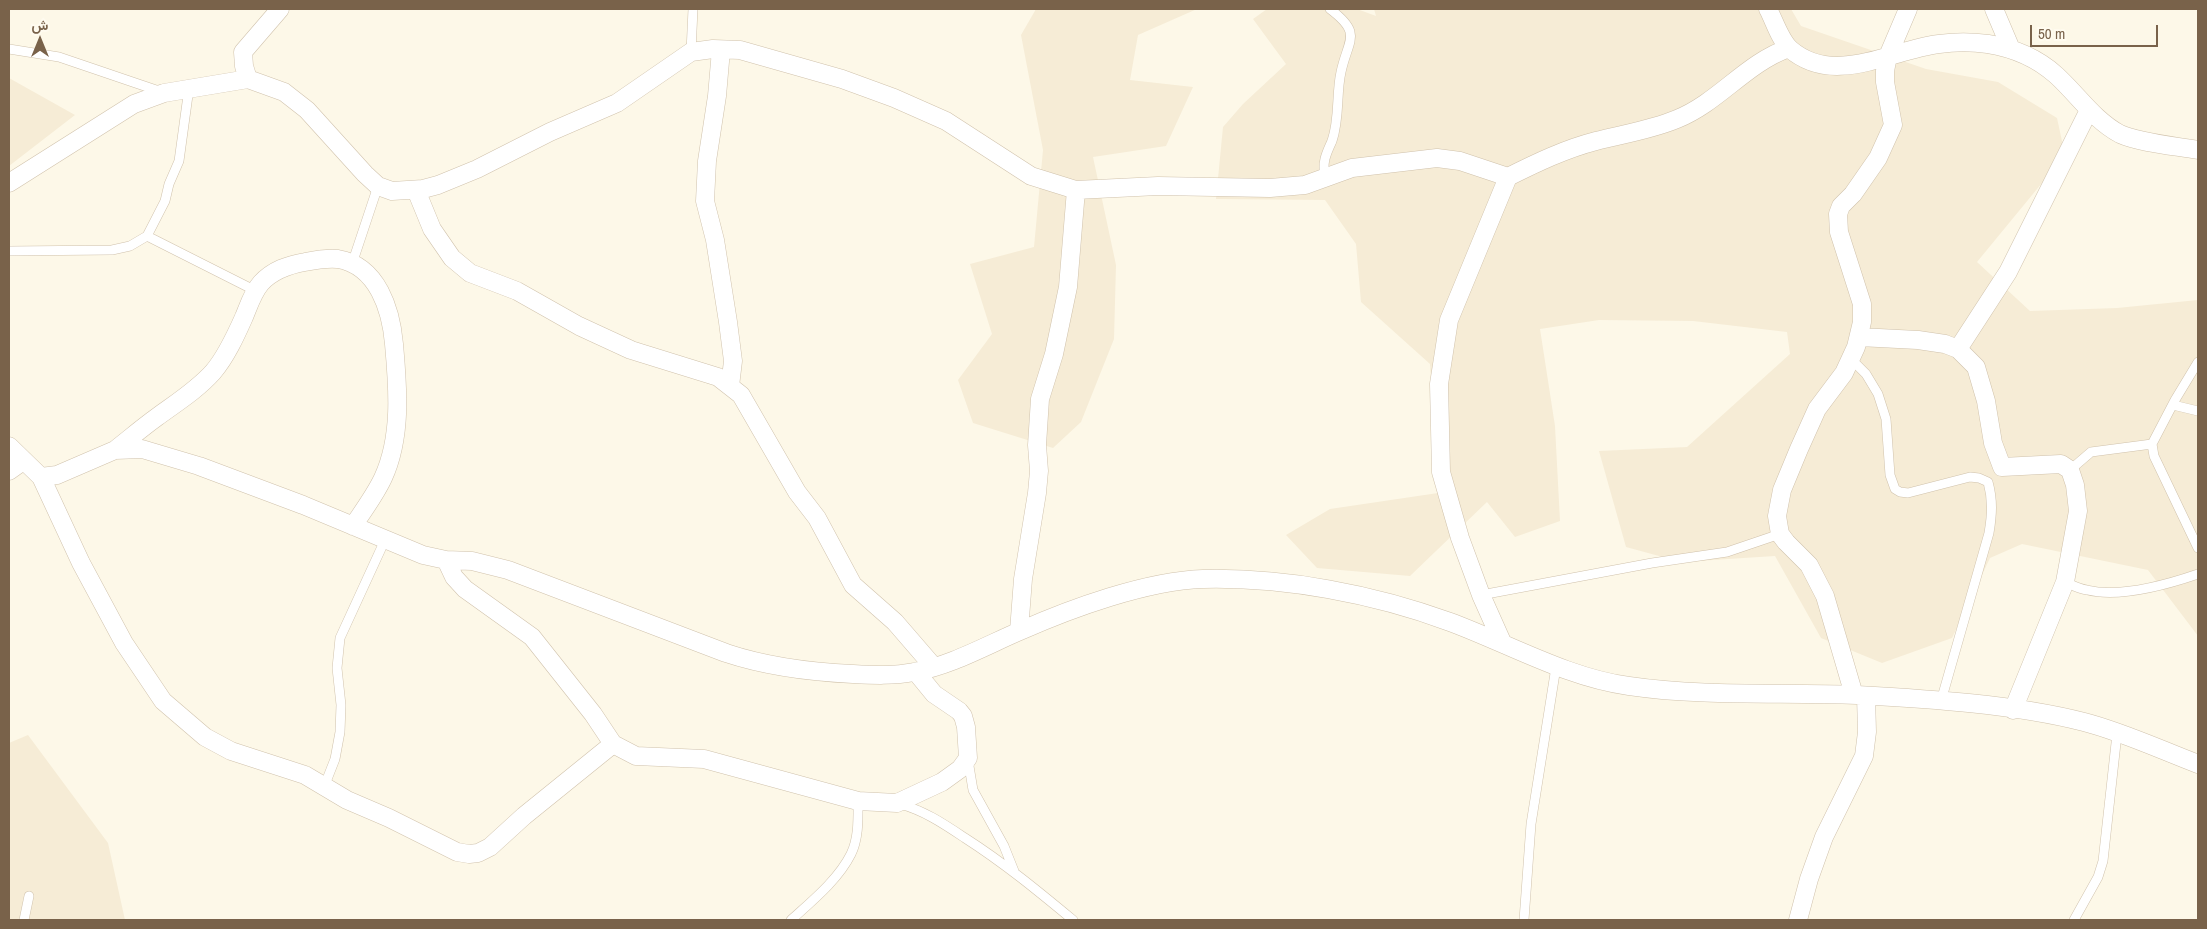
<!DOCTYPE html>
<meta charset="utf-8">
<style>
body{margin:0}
#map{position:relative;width:2207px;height:929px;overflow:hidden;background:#fdf8e8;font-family:"Archivo Narrow",Vazirmatn,sans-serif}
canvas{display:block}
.frame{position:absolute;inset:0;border:10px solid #79624a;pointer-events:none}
.north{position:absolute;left:15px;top:15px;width:50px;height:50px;-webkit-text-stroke:4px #fffbef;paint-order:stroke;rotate:0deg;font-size:14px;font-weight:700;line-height:20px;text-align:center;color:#79624a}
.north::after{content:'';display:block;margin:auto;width:18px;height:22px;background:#79624a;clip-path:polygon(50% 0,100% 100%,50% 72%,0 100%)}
.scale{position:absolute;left:2030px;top:25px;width:128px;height:22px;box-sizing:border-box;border:2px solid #79624a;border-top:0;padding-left:6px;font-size:15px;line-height:18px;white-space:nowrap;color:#79624a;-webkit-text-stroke:4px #fffbef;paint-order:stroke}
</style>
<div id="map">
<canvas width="2207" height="929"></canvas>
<div class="frame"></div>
<div class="north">ش</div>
<div class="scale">50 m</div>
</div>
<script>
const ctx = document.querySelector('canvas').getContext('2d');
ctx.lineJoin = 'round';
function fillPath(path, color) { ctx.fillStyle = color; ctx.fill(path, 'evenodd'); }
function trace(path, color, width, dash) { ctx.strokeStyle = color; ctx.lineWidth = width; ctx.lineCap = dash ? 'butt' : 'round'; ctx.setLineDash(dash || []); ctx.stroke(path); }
fillPath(new Path2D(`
 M 1036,9 L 1197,9 L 1138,35 L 1130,80 L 1193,87 L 1166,146 L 1093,157 L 1116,265 L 1114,339 L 1081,422 L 1053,448 L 973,423 L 958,380 L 992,334 L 970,264 L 1034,247 L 1043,150 L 1021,35 Z
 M 1267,9 L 1357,9 L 1376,16 L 1374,9 L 1791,9 L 1801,26 L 1926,69 L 1998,82 L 2057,118 L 2065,155 L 1977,262 L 2030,311 L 2117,308 L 2198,300 L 2198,636 L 2148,570 L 2022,544 L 1990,558 L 1952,638 L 1882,663 L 1821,638 L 1775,556 L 1681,562 L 1626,547 L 1599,451 L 1687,447 L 1790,354 L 1787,332 L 1693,321 L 1599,320 L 1540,329 L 1555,426 L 1560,521 L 1515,537 L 1487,502 L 1410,576 L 1317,568 L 1286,535 L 1330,509 L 1438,493 L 1430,364 L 1361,302 L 1356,244 L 1325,200 L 1216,199 L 1223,127 L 1243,104 L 1286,64 L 1253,19 Z
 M 9,78 L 75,115 L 9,166 Z
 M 28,735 L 108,843 L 125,920 L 9,920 L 9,743 Z`), '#f6ecd6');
const service = new Path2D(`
 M 9,49 L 59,57 L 162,92
 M 691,52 L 693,9
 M 1325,177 C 1322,162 1326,154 1332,141 C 1340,118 1336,94 1341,72 C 1348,39 1363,34 1330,9
 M 147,236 L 256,291
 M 9,251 L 112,250 L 130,246 L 147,236 L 165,201 L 169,184 L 179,161 L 189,88
 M 352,264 L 378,186
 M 1851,359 L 1866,374 L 1878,394 L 1886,419 L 1890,475 L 1895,489 L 1900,492 L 1908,493 L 1970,477 L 1979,478 L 1988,482 C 1993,500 1992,515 1989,533 L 1941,701
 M 2198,362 L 2175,400 L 2152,444 L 2154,456 L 2198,548
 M 2173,405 L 2198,411
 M 2070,470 L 2091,452 L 2152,444
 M 2065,582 C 2072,585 2079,589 2087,590 C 2120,598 2166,585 2198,574
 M 1481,595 L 1652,563 L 1727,552 L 1780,534
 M 968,760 L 973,790 L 1004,846 L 1014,871
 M 324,787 L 335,759 L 340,732 L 341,705 L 337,668 L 340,638 L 385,540
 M 900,804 C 925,811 944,824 965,838 C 1004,863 1038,891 1073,920
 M 24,920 L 29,896
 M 791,920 C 812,901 838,880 851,854 C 859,838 858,818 858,801
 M 1524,920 L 1531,824 L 1556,667
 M 2074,920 L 2098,877 L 2103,861 L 2117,734`);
const minor = new Path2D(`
 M 1768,9 C 1774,20 1780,40 1790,49 C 1834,87 1890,50 1939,44 C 1954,42 1973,42 1988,44 C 2013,48 2037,58 2056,75 C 2078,95 2094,120 2120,134 C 2140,143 2176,146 2198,150
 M 1994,9 L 2011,49
 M 721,50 L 717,96 L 707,161 L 705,201 L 715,240 L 728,322 L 733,361 L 730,386
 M 248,79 L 244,66 L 243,52 L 280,9
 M 9,183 L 134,104 L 164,93 L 248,79 L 284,92 L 307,110 L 365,174 L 378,186 L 392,191 L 423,189 L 438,185 L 477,169 L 550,132 L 617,103 L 691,52 L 713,49 L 740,50 L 842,79 L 894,98 L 946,121 L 1031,176 L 1076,190 L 1068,287 L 1054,354 L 1040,399 L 1037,445 L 1039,471 L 1037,493 L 1023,579 L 1019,631
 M 416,190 L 432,229 L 452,258 L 470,273 L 517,291 L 579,326 L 631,350 L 718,377 L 741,395 L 797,492 L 817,518 L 853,585 L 895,622 L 933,666
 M 1076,190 L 1158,186 L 1270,188 L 1305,185 L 1352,168 L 1437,158 L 1460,161 L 1508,177
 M 1859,337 L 1918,340 L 1945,344 L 1958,349 L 1976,367 L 1986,401 L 1993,443 L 2002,467 L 2061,464 L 2070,470 L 2075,485 L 2078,511 L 2065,582 L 2013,710
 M 1958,349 L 2008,272 L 2089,110
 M 9,446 L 41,477 L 57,475 L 115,450 L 142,449 L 199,466 L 303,505 L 423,555 L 446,560 L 472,561 L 508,570 L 726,653 C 768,667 809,672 853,674 C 873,675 894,676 914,672 C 950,666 987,645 1020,631 C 1072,608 1146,581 1203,579 C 1284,577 1374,594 1450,622 C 1507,643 1568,678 1629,686 C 1704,697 1781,692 1857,695 C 1929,699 2014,704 2084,722 C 2123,732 2161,750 2198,764
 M 115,450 C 129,439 143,427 157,417 C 176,403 197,390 213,372 C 226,357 236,335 244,317 C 249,305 253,292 261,283 C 273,270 288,265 305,262 C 315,260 328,258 338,259 C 378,266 391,310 394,344 C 398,388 402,437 383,478 C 375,495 363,511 353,526
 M 9,471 L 23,461
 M 41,477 L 81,563 L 124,643 L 163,701 L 205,737 L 231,751 L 305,775 L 347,800 L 389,818 L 457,852 L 469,854 L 478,853 L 490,847 L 524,816 L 613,744
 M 446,560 L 454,577 L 465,589 L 532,637 L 593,714 L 613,744 L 636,756 L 704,759 L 858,801 L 897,803 L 942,782 L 960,769 L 968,758 L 966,727 L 963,716 L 959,711 L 934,694 L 916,672
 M 1502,642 L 1481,595 L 1460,538 L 1441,472 L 1439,384 L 1449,320 L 1508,177 C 1536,163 1565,149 1596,141 C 1623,134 1651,130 1677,119 C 1719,102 1746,63 1789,48
 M 1854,695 L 1825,596 L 1809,565 L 1786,542 L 1780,534 L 1777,516 L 1782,490 L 1799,449 L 1817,409 L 1844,373 L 1856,347 L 1862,322 L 1862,304 L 1839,232 L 1838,214 L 1841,206 L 1853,194 L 1878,158 L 1893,125 L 1885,82 L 1885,71 L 1888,56 L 1908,9
 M 1798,920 L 1809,879 L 1824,837 L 1864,756 L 1867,732 L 1866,696`);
trace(service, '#d0c2ac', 10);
trace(minor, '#d0c2ac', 19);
trace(service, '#fff', 9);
trace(minor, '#fff', 18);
</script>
